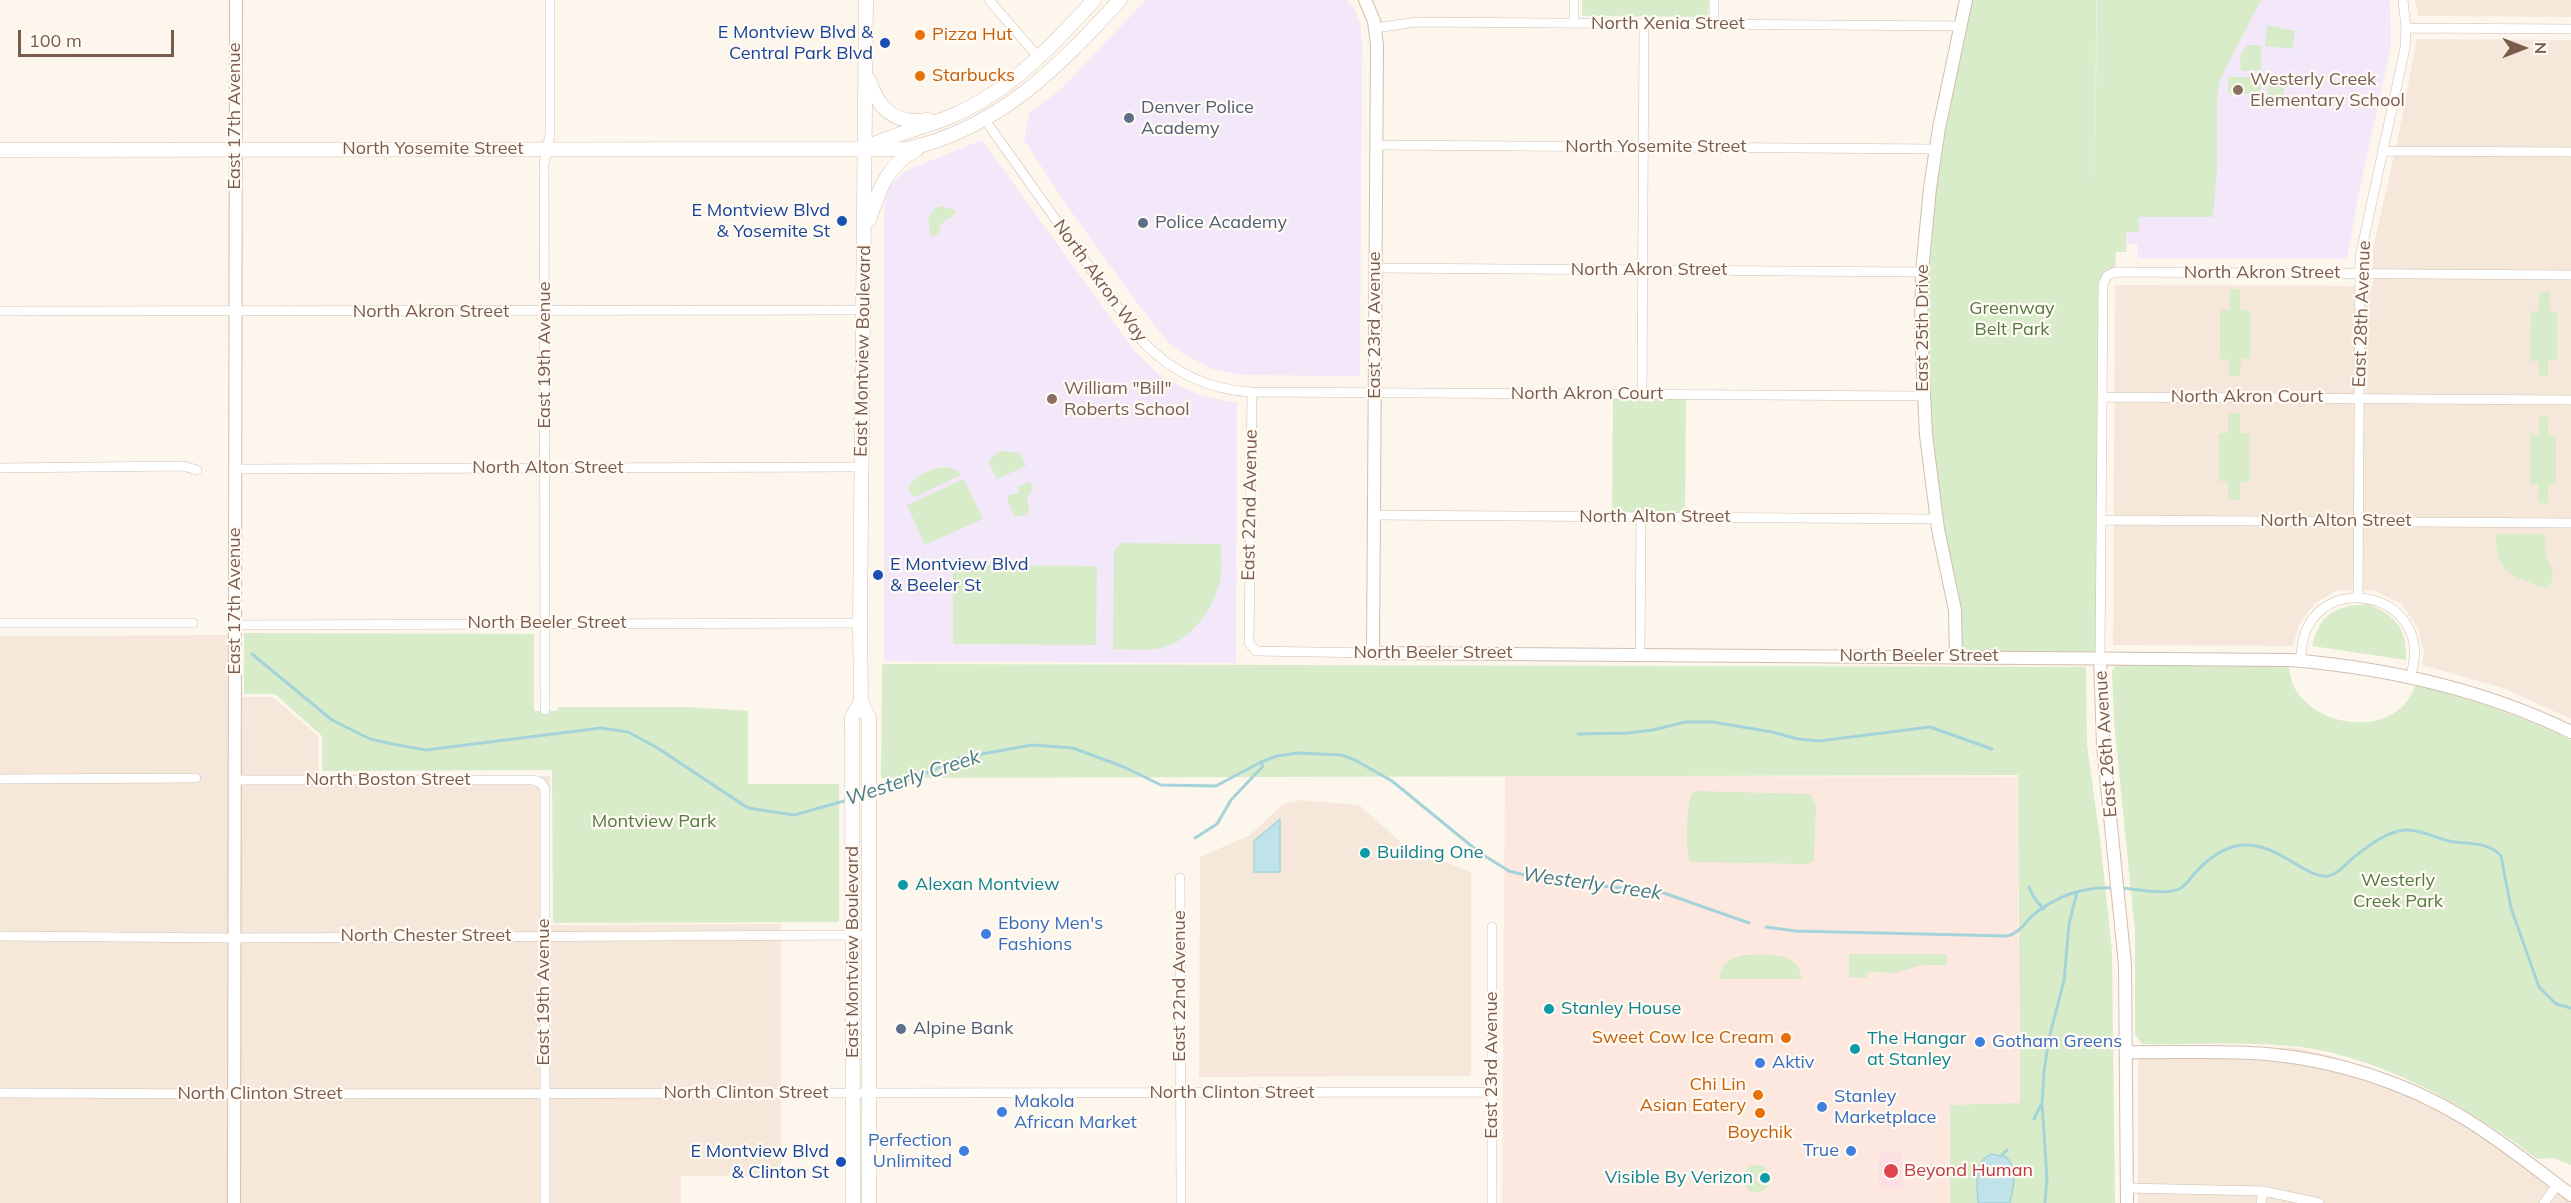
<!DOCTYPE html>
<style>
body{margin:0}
#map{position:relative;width:2571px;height:1203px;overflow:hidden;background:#fdf6ec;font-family:Mulish,sans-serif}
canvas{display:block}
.north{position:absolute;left:2493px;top:18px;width:60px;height:60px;-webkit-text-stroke:4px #fffaf3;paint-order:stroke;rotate:90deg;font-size:16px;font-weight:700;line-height:24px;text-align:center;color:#7a5c4d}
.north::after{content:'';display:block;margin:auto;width:21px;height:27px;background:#7a5c4d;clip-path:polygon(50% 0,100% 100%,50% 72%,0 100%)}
.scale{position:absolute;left:18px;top:30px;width:156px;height:27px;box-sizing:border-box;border:3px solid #7a5c4d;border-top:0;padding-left:8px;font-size:18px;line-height:21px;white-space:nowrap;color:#7a5c4d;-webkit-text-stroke:4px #fffaf3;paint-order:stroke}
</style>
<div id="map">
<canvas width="2571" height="1203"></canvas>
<div class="north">N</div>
<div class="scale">100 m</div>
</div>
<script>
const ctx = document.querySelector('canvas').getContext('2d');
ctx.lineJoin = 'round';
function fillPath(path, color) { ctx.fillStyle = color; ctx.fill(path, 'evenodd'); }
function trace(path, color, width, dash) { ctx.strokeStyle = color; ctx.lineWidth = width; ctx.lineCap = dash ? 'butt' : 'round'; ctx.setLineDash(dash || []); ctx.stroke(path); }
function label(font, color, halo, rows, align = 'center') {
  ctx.font = font + ' Mulish,sans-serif'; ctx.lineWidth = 4.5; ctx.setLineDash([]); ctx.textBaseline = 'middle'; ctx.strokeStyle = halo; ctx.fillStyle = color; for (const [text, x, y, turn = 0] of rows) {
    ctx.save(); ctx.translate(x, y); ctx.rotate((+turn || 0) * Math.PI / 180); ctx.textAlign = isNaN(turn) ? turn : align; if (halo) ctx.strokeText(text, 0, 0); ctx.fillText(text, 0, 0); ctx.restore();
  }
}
fillPath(new Path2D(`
 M 2415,0 L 2571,0 L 2571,17 L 2418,16 Z
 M 2417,39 L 2571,40 L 2571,719 L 2503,688 L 2422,665 L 2424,652 L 2418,629 L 2402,604 L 2373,590 L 2337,590 L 2314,604 L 2299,625 L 2293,646 L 2113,645 L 2115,285 L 2373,286 L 2373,249 L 2398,138 Z
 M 234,635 L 234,697 L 273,697 L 318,736 L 319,774 L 550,776 L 550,925 L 781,924 L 781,1176 L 681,1176 L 681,1203 L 0,1203 L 0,636 Z
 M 1302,800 L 1359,805 L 1404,845 L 1471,872 L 1471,1076 L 1199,1077 L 1200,857 L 1250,835 L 1283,804 Z
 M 2138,1046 L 2299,1048 L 2338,1058 L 2377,1072 L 2458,1108 L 2493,1129 L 2571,1186 L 2571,1203 L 2138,1203 Z`), '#f5e8da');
fillPath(new Path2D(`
 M 1505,776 L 2017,777 L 2020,1104 L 1950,1203 L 1502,1203 Z`), '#fde8e0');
fillPath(new Path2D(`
 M 1146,0 L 1346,0 L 1355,10 L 1360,24 L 1362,43 L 1360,376 L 1242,375 L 1212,369 L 1182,353 L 1168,342 L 1140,307 L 1065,203 L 1024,140 L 1029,113 L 1059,91 Z
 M 2096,0 L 2390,0 L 2391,46 L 2359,192 L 2347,259 L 2138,258 L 2137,244 L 2127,244 L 2127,252 L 2094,252 Z
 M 982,140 L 1136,353 L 1163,378 L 1202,396 L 1237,403 L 1236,663 L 884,661 L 884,202 L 890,186 L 905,171 Z`), '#f3e8fa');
fillPath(new Path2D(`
 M 1879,1153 L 1902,1153 L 1902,1188 L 1879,1188 Z`), '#fbdfe3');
fillPath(new Path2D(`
 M 1582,0 L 1709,0 L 1708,17 L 1582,16 Z
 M 1966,0 L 2096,0 L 2095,233 L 2097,0 L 2261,0 L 2220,80 L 2217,98 L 2217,169 L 2213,217 L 2139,217 L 2139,232 L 2126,232 L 2126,252 L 2116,252 L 2115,272 L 2107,276 L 2100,657 L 1956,657 L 1926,435 L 1926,228 Z
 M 2267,25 L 2295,31 L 2292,49 L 2265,46 Z
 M 2247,45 L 2261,45 L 2261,70 L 2241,71 L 2240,55 Z
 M 2269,74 L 2286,78 L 2282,101 L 2268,98 Z
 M 2228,77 L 2261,77 L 2261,94 L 2228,94 Z
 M 941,206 L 955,210 L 956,214 L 944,221 L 939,228 L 941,230 L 935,236 L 931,236 L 928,219 L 934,209 Z
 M 2230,289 L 2240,289 L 2240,310 L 2250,310 L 2250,359 L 2241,359 L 2240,376 L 2229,376 L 2229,359 L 2220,359 L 2220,310 L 2229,310 Z
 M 2539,292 L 2550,292 L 2550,311 L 2557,312 L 2557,360 L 2548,360 L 2548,376 L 2539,376 L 2539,361 L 2530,361 L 2531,311 L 2539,311 Z
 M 1613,394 L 1686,394 L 1685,517 L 1612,517 Z
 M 2228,413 L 2240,413 L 2240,433 L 2249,433 L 2250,482 L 2240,482 L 2240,500 L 2228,500 L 2228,482 L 2219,481 L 2219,434 L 2228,433 Z
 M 2539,417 L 2548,417 L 2548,435 L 2556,435 L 2556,484 L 2548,484 L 2548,503 L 2538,503 L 2538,484 L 2530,484 L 2530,435 L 2539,435 Z
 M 1000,451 L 1020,453 L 1026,466 L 997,479 L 988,461 Z
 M 947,467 L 958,471 L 961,475 L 917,496 L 912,496 L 908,488 C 916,474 931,468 947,467 Z
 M 964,479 L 983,519 L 925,545 L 907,505 Z
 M 1030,481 L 1033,488 L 1027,499 L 1029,511 L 1026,515 L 1014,516 L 1007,499 L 1009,495 L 1019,493 L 1017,487 Z
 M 2496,534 L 2545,534 C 2546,540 2544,548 2546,554 C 2549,566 2559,573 2548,587 C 2539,589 2534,583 2526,581 C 2501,572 2496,560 2496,534 Z
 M 1121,543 L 1221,544 C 1221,556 1223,570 1220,582 C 1212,612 1188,645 1155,649 C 1142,651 1126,649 1113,649 L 1114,551 Z
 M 953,565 L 1097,566 L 1096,645 L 953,644 Z
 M 2368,604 C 2396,616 2407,628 2406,660 L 2312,646 C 2320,613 2336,606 2368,604 Z
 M 244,633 L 534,634 L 534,711 L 557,711 L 558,707 L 688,707 L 748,711 L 748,784 L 839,784 L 839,922 L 553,923 L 552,770 L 322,771 L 322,736 L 275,694 L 244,694 Z
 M 2119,662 L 2288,665 C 2290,672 2291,681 2294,687 C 2313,722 2370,735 2401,708 C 2408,702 2412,693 2416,685 C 2470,698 2521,716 2571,740 L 2571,1165 L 2553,1158 L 2537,1159 C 2472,1109 2384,1058 2301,1047 C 2249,1041 2194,1045 2142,1044 L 2135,1034 L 2135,932 L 2114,721 L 2112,671 Z
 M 882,664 L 2086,667 L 2087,745 L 2100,839 L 2112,951 L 2115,1203 L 1950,1203 L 1950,1105 L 2020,1103 L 2018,775 L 881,778 Z
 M 1697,791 L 1810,794 L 1816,805 L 1814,861 L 1808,864 L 1690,862 C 1685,851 1686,802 1693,792 Z
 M 1849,954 L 1947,954 L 1947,965 L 1922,965 L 1895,973 L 1868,972 L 1867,978 L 1849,977 Z
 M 1744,955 C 1765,955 1798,949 1802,979 L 1719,979 C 1721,964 1729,958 1744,955 Z
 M 1751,1165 C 1761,1163 1767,1167 1770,1176 L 1764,1172 L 1758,1174 L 1756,1180 L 1760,1184 L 1765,1185 L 1770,1179 L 1767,1188 L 1758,1193 L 1749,1191 L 1742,1183 L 1742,1174 Z`), '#d8ecc9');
const water = new Path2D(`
 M 1280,819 L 1280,872 L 1254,872 L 1254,841 Z
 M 1991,1154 L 2006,1157 C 2019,1169 2013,1187 2010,1203 L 1978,1203 C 1977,1187 1973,1162 1991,1154 Z`);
fillPath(water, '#bfe3e8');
trace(water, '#a5d3da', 1.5);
trace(new Path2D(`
 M 252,654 L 332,720 L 370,739 L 392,744 L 426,750 L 601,728 L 628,732 L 656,747 L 748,808 L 794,815 L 848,800
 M 1578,734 L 1628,733 L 1653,730 L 1685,722 L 1713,722 L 1772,732 L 1798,739 L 1819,741 L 1930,727 L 1992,749
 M 874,792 L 934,770 L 959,758 L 1032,745 L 1073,748 L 1124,767 L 1161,785 L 1216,786 L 1261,762 L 1277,756 L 1298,753 L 1341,755 L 1353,759 L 1392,781 L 1480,853 L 1509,871 L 1544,880 L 1661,892 L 1749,923
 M 1195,838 L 1217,824 L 1231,800 L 1263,766 L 1261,762
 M 2029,887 L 2033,896 L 2043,909
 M 2122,888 C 2138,889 2166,896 2181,888 C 2186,885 2190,879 2194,874 C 2207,860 2223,846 2244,845 C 2277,843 2307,879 2328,876 C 2338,874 2346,864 2354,857 C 2368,846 2387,831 2406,830 C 2422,829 2438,840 2454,842 C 2471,844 2489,842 2501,856 L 2511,908 L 2539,987 L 2556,1004 L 2571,1008
 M 1766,927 L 1795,931 L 2007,936 C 2018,934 2024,924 2032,916 C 2055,896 2085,886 2115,888
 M 2034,1119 L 2041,1105
 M 2002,1155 L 2007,1150
 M 2045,1203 L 2047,1178 L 2042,1104 L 2044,1072 L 2049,1038 L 2064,981 L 2069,924 L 2077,892`), '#a5d3da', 3);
const minor = new Path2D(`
 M 989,0 L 1039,58
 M 1574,23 L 1574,0
 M 1714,25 L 1714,0
 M 1376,28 L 1416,22 L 1962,26
 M 2406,28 L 2571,29
 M 985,120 L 1142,341 C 1172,372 1208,390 1252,392 L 1923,396
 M 1376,145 L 1936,149
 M 2382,151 L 2571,152
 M 1375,268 L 1922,272
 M 0,311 L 863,310
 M 1252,392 L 1249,643 L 1256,651 L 1373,653
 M 1642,394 L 1644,24
 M 2102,397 L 2571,400
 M 0,468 L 183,466 L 197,470
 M 235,469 L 861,467
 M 1373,515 L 1937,519
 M 2101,520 L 2571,523
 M 2358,597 L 2360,257 L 2405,48 L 2406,28 L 2403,0
 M 0,623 L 193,623
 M 235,625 L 860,623
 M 1640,654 L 1641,517
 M 2100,657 L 2103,284 L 2107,276 L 2115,272 L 2571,275
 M 2301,660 C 2300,563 2441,588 2410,677
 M 545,710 L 544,164 L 550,134 L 550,0
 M 0,779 L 196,778
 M 235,780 L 534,780 L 541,783 L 545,789 L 545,1203
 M 1180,878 L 1181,1203
 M 1492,927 L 1492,1203
 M 0,936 L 235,938 L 869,935
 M 0,1093 L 235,1094 L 1492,1092
 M 2127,1188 L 2263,1191 L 2319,1203
 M 2261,1203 L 2263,1191
 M 2544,1203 L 2557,1185`);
const tertiary = new Path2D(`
 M 1365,0 L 1374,21 L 1377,45 L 1373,653 L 2290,660 C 2387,668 2483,689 2571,732
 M 1956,657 L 1955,610 L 1938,529 L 1926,435 L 1921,332 L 1922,272 L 1930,188 L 1939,128 L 1966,0
 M 2100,657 L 2103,746 L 2125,965 L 2127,1203
 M 2126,1052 C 2173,1053 2220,1050 2267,1054 C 2335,1060 2405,1082 2464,1118 C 2502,1141 2536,1169 2571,1195
 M 234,1203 L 236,0`);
const secondary = new Path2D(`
 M 866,0 L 860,623 L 861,702 L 869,718 L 869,1203
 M 869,80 C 878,109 896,125 928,120
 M 865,148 C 893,134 923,128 952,116 C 1010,91 1052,46 1094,0
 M 0,150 L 907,149 C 1000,128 1058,67 1120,0
 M 869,220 C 879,190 887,165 917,149
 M 853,1203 L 852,717 L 861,702`);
trace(minor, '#d1beb0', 10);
trace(tertiary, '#d1beb0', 14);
trace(secondary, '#d6c0b0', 15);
trace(minor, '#fff', 9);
trace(tertiary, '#fff', 12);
trace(secondary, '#fff', 14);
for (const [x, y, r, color] of [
 [920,35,6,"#e8710a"],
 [885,43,6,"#1a4fb4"],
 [920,76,6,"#e8710a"],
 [2238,90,6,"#8d6e63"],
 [1129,118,6,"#5c6f8a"],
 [842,221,6,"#1a4fb4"],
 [1143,223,6,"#5c6f8a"],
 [1052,399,6,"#8d6e63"],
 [878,575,6,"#1a4fb4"],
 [1365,853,6,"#0f9aa8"],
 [903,885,6,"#0f9aa8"],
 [986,934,6,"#3f7fe0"],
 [1549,1009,6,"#0f9aa8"],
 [901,1029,6,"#5c6f8a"],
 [1786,1038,6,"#e8710a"],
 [1980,1042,6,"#3f7fe0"],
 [1855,1049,6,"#0f9aa8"],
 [1760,1063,6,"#3f7fe0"],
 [1758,1095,6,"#e8710a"],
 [1822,1107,6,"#3f7fe0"],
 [1002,1112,6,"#3f7fe0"],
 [1760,1113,6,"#e8710a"],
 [964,1151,6,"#3f7fe0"],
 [1851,1151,6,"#3f7fe0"],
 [841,1162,6,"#1a4fb4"],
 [1891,1171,8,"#e0444e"],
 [1765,1178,6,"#0f9aa8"]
]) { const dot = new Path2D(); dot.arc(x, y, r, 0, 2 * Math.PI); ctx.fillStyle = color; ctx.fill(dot); trace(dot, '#fffaf3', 2); }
label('18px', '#7a5c4d', '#fffaf3', [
 ["North Xenia Street",1668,24],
 ["East 17th Avenue",235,116,-90],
 ["North Yosemite Street",1656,147],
 ["North Yosemite Street",433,149],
 ["North Akron Street",1649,270],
 ["North Akron Street",2262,273],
 ["North Akron Way",1100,281,54],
 ["North Akron Street",431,312],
 ["East 28th Avenue",2362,314,-88],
 ["East 23rd Avenue",1375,325,-90],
 ["East 25th Drive",1923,328,-90],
 ["East Montview Boulevard",863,351,-89],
 ["East 19th Avenue",545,355,-90],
 ["North Akron Court",1587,394],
 ["North Akron Court",2247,397],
 ["North Alton Street",548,468],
 ["East 22nd Avenue",1250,505,-89],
 ["North Alton Street",1655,517],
 ["North Alton Street",2336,521],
 ["East 17th Avenue",235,601,-90],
 ["North Beeler Street",547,623],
 ["North Beeler Street",1433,653],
 ["North Beeler Street",1919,656],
 ["East 26th Avenue",2106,744,-94],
 ["North Boston Street",388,780],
 ["North Chester Street",426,936],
 ["East Montview Boulevard",853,952,-90],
 ["East 22nd Avenue",1180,986,-90],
 ["East 19th Avenue",544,992,-90],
 ["East 23rd Avenue",1492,1065,-90],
 ["North Clinton Street",746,1093],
 ["North Clinton Street",1232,1093],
 ["North Clinton Street",260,1094]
]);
label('18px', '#164399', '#fffaf3', [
 ["E Montview Blvd &",873,33],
 ["Central Park Blvd",873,54],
 ["E Montview Blvd",830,211],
 ["& Yosemite St",830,232],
 ["E Montview Blvd",890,565,"left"],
 ["& Beeler St",890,586,"left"],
 ["E Montview Blvd",829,1152],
 ["& Clinton St",829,1173]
], 'right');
label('18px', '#c56008', '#fffaf3', [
 ["Pizza Hut",932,35],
 ["Starbucks",932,76],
 ["Sweet Cow Ice Cream",1774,1038,"right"],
 ["Chi Lin",1746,1085,"right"],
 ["Asian Eatery",1746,1106,"right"],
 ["Boychik",1760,1133,"center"]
], 'left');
label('18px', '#785e54', '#fffaf3', [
 ["Westerly Creek",2250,80],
 ["Elementary School",2250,101],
 ["William \"Bill\"",1064,389],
 ["Roberts School",1064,410]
], 'left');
label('18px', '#4e5e75', '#fffaf3', [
 ["Denver Police",1141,108],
 ["Academy",1141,129],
 ["Police Academy",1155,223],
 ["Alpine Bank",913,1029]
], 'left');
label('18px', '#537a41', '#fffaf3', [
 ["Greenway",2012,309],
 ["Belt Park",2012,330],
 ["Montview Park",654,822],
 ["Westerly",2398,881],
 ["Creek Park",2398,902]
]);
label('18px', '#0d838f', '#fffaf3', [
 ["Building One",1377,853],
 ["Alexan Montview",915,885],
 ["Stanley House",1561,1009],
 ["The Hangar",1867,1039],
 ["at Stanley",1867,1060],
 ["Visible By Verizon",1753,1178,"right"]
], 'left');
label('18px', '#366cbe', '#fffaf3', [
 ["Ebony Men's",998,924],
 ["Fashions",998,945],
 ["Gotham Greens",1992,1042],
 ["Aktiv",1772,1063],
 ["Stanley",1834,1097],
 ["Marketplace",1834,1118],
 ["Makola",1014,1102],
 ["African Market",1014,1123],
 ["Perfection",952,1141,"right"],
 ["Unlimited",952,1162,"right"],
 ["True",1839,1151,"right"]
], 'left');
label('18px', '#be3a42', '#fffaf3', [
 ["Beyond Human",1904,1171]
], 'left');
label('italic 20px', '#437c86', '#fffaf3', [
 ["Westerly Creek",913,778,-18],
 ["Westerly Creek",1592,884,8]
]);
</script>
